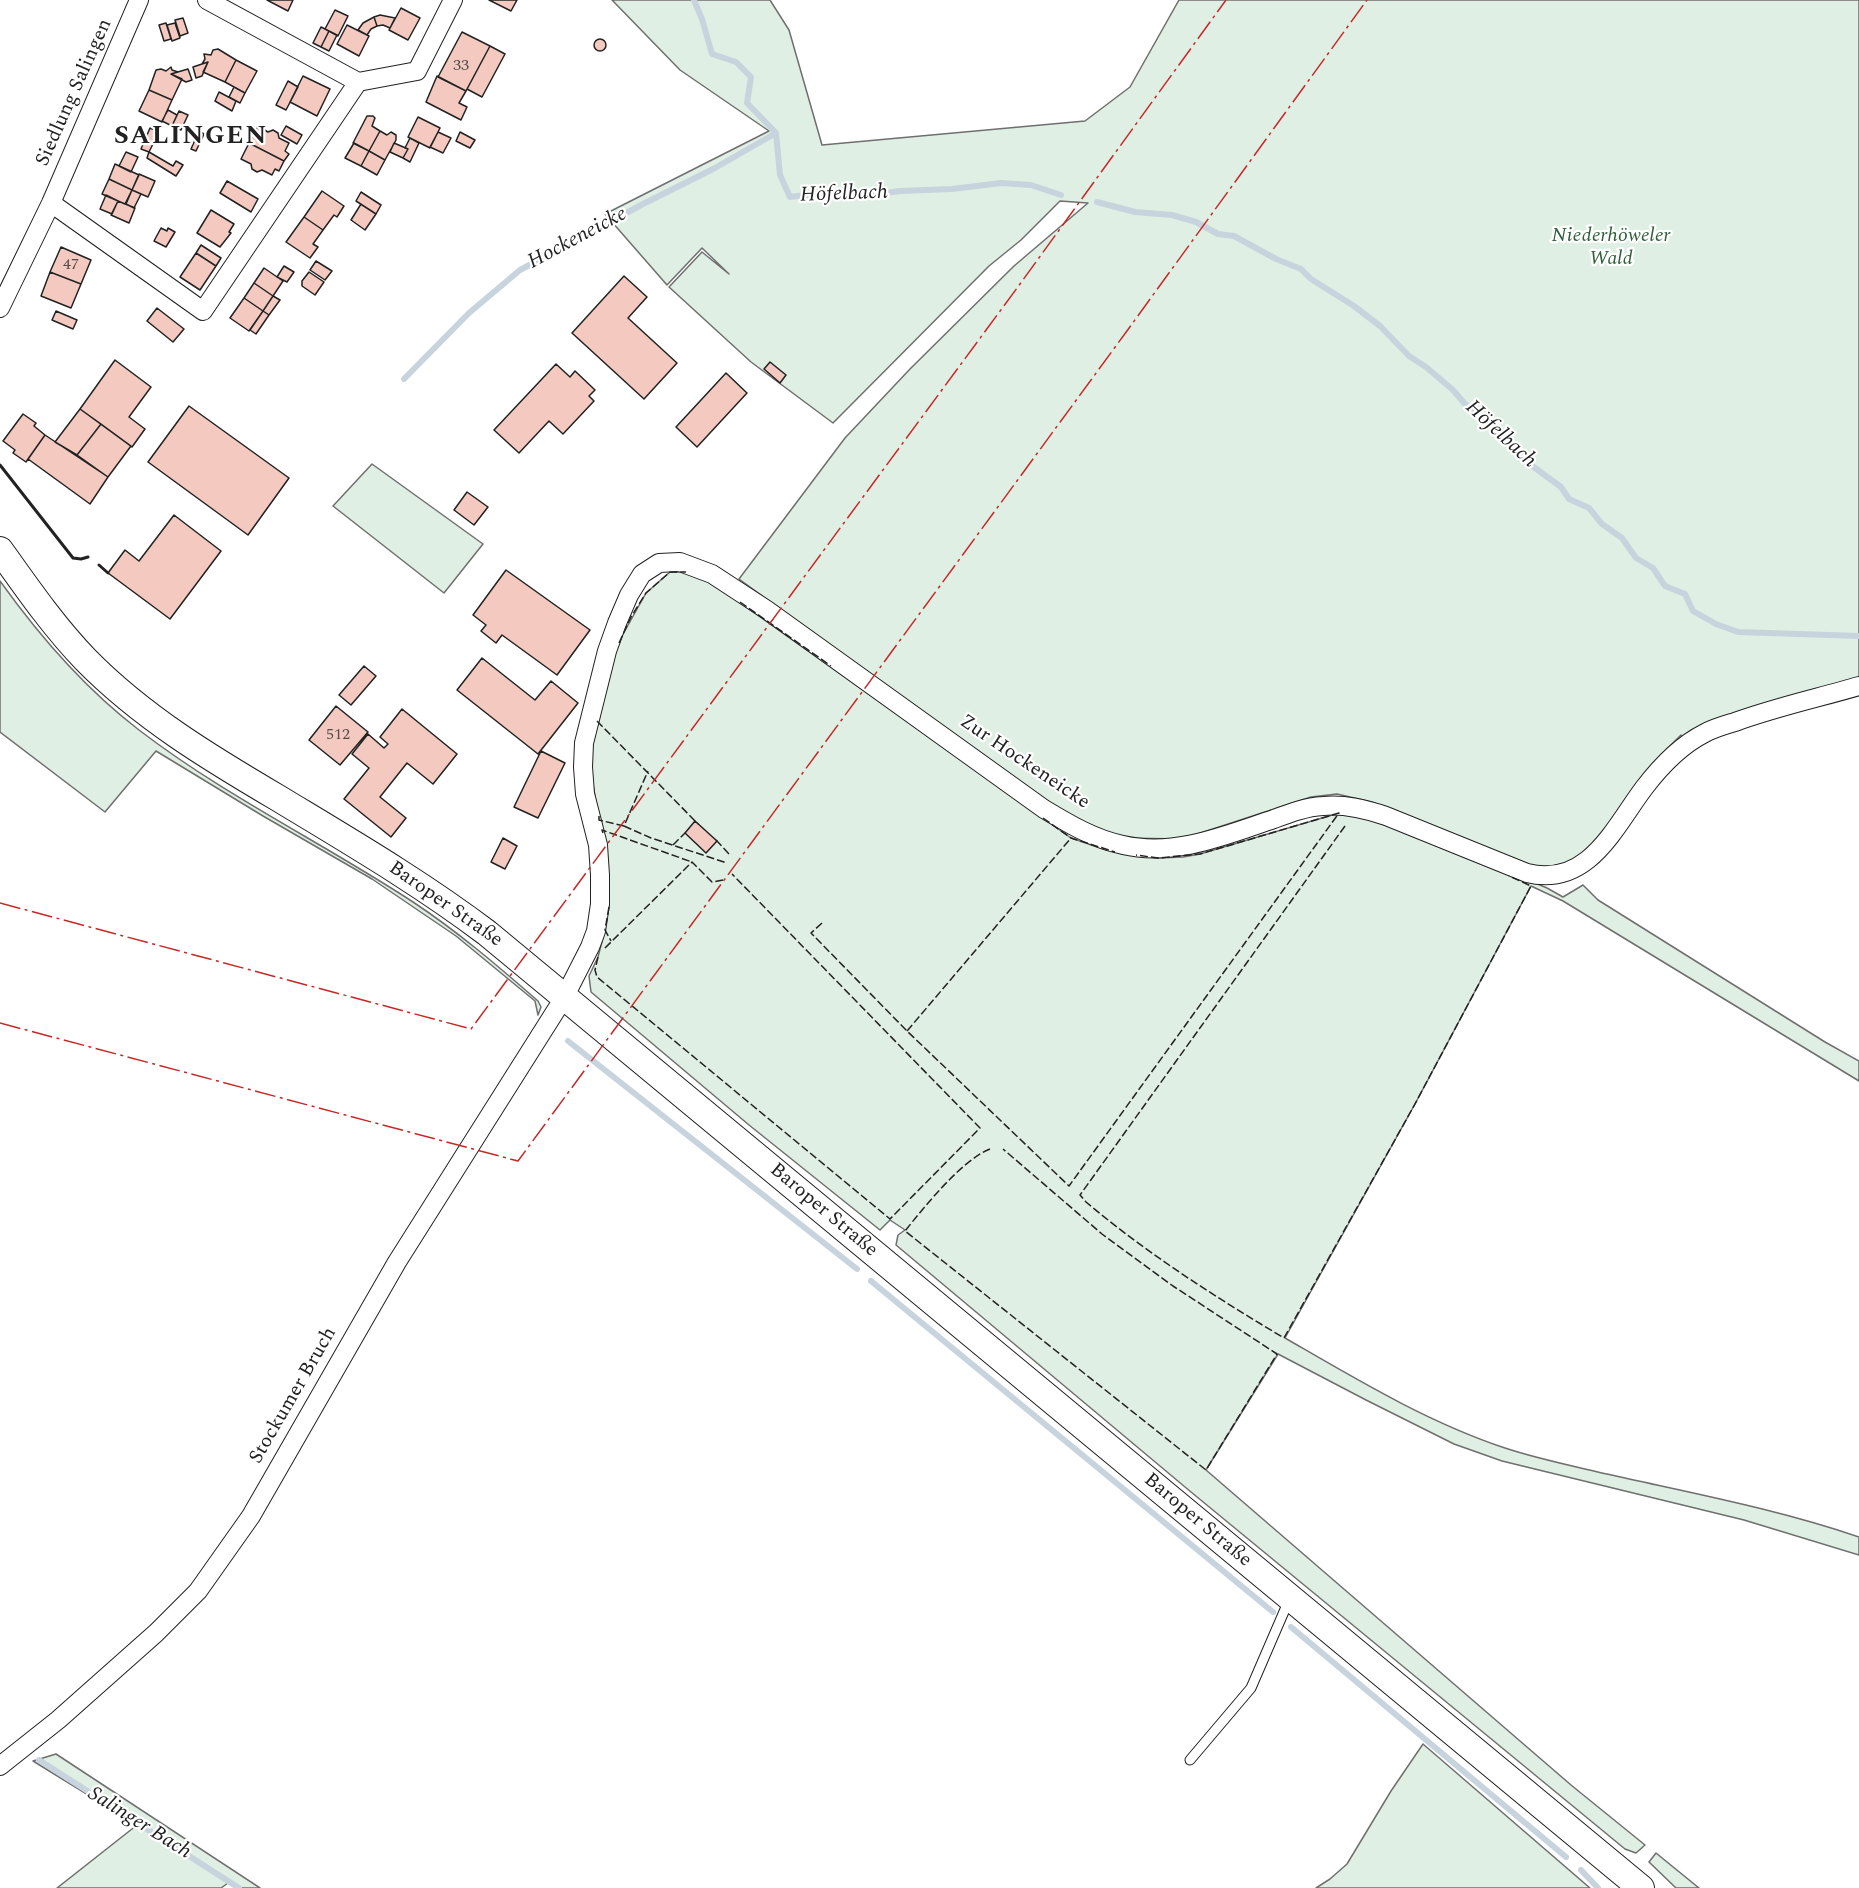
<!DOCTYPE html>
<meta charset="utf-8">
<style>
body{margin:0}
canvas{display:block;background:#fff}
</style>
<canvas width="1859" height="1888"></canvas>
<script>
const ctx = document.querySelector('canvas').getContext('2d');
ctx.lineJoin = 'round';
function fillPath(path, color) { ctx.fillStyle = color; ctx.fill(path, 'evenodd'); }
function trace(path, color, width, dash) { ctx.strokeStyle = color; ctx.lineWidth = width; ctx.lineCap = dash ? 'butt' : 'round'; ctx.setLineDash(dash || []); ctx.stroke(path); }
function label(font, color, halo, rows, align = 'center') {
  ctx.font = font + ' Spectral,serif'; ctx.lineWidth = 4.5; ctx.setLineDash([]); ctx.textBaseline = 'middle'; ctx.strokeStyle = halo; ctx.fillStyle = color; for (const [text, x, y, turn = 0] of rows) {
    ctx.save(); ctx.translate(x, y); ctx.rotate((+turn || 0) * Math.PI / 180); ctx.textAlign = isNaN(turn) ? turn : align; if (halo) ctx.strokeText(text, 0, 0); ctx.fillText(text, 0, 0); ctx.restore();
  }
}
const green = new Path2D(`
 M 612,0 L 770,0 L 789,30 L 822,145 L 1085,121 L 1130,87 L 1179,0 L 1859,0 L 1859,686 L 1686,745 L 1681,735 L 1659,757 L 1592,848 L 1569,863 L 1537,868 L 1372,802 L 1337,794 L 1311,797 L 1182,839 L 1122,838 L 1062,813 L 739,579 L 845,438 L 910,369 L 1014,266 L 1088,203 L 1060,201 L 1021,240 L 989,266 L 833,423 L 751,362 L 669,287 L 702,252 L 729,274 L 702,248 L 667,285 L 605,214 L 769,131 L 680,70 Z
 M 372,464 L 483,544 L 444,593 L 333,506 Z
 M 670,572 L 692,572 L 718,587 L 1071,838 L 1106,850 L 1141,856 L 1158,858 L 1183,857 L 1200,854 L 1339,813 L 1393,823 L 1547,888 L 1563,897 L 1583,885 L 1598,900 L 1825,1042 L 1859,1061 L 1859,1081 L 1563,901 L 1531,886 L 1415,1104 L 1285,1338 C 1356,1379 1427,1422 1505,1448 C 1538,1459 1573,1466 1607,1474 C 1691,1493 1777,1509 1859,1537 L 1859,1555 L 1744,1520 L 1502,1461 L 1454,1444 L 1366,1400 L 1278,1354 L 1206,1470 L 1571,1785 L 1645,1845 L 1636,1853 L 1625,1849 L 1191,1492 L 896,1245 L 898,1235 L 905,1230 L 890,1220 L 880,1230 L 749,1125 L 591,992 L 589,976 L 598,957 L 605,930 L 609,904 L 608,874 L 593,784 L 590,757 L 608,673 L 622,636 L 646,593 Z
 M 0,581 C 40,637 84,688 139,730 C 225,796 323,843 413,902 C 457,931 498,966 538,1001 L 541,1007 L 538,1015 L 535,1001 L 456,936 L 372,879 L 263,816 L 156,751 L 105,812 L 0,732 Z
 M 1423,1744 L 1590,1888 L 1316,1888 L 1330,1879 L 1347,1864 L 1391,1791 Z
 M 56,1754 L 260,1888 L 236,1888 L 228,1883 L 221,1888 L 57,1888 L 137,1825 L 33,1761 Z
 M 1656,1853 L 1699,1888 L 1676,1888 L 1649,1862 Z`);
fillPath(green, '#e0efe3');
trace(green, '#6f6f6f', 1.5);
trace(new Path2D(`
 M 694,0 L 702,19 L 712,54 L 736,62 L 751,77 L 747,103 L 776,133 L 780,175 L 790,197 L 838,191 L 864,196 L 900,191 L 952,189 L 1001,183 L 1031,185 L 1061,195
 M 1097,202 L 1135,212 L 1172,215 L 1196,222 L 1218,234 L 1234,236 L 1276,259 L 1301,269 L 1311,279 L 1354,306 L 1380,326 L 1409,356 L 1426,367 L 1453,390 L 1465,404 L 1478,413 L 1487,423 L 1501,432 L 1520,457 L 1561,487 L 1569,499 L 1589,508 L 1602,524 L 1622,538 L 1636,558 L 1653,568 L 1665,586 L 1685,594 L 1693,611 L 1716,624 L 1738,632 L 1859,636
 M 404,379 L 469,313 L 520,270 L 643,204 L 715,168 L 776,133
 M 568,1041 L 857,1269
 M 871,1281 L 1273,1612
 M 1291,1627 L 1566,1857
 M 39,1760 L 239,1888
 M 1581,1870 L 1598,1888`), '#c7d3dd', 6);
const building = new Path2D(`
 M 267,0 L 293,0 L 288,11 Z
 M 489,0 L 517,0 L 511,11 Z
 M 401,8 L 420,18 L 408,40 L 389,30 Z
 M 335,10 L 348,16 L 338,36 L 325,29 Z
 M 380,15 L 395,18 L 390,28 L 383,25 L 377,26 L 374,17 Z
 M 374,17 L 377,26 L 371,29 L 367,35 L 358,30 L 363,23 Z
 M 183,18 L 188,33 L 180,36 L 175,20 Z
 M 166,23 L 171,39 L 164,41 L 159,25 Z
 M 175,23 L 180,38 L 172,41 L 167,25 Z
 M 347,25 L 369,36 L 359,56 L 337,44 Z
 M 321,27 L 329,31 L 321,47 L 313,43 Z
 M 329,31 L 337,35 L 329,51 L 321,47 Z
 M 462,32 L 490,46 L 466,91 L 438,77 Z
 M594 45a6 6 0 1 1 12 0a6 6 0 1 1-12 0Z
 M 490,46 L 505,54 L 482,97 L 467,89 Z
 M 218,49 L 236,60 L 225,82 L 203,72 L 208,62 L 202,64 L 205,59 L 204,54 L 211,55 L 213,50 Z
 M 236,60 L 257,71 L 245,93 L 225,82 Z
 M 208,62 L 202,76 L 196,78 L 193,67 Z
 M 171,67 L 172,70 L 178,72 L 171,74 L 182,79 L 172,100 L 149,90 L 156,70 L 161,69 L 166,71 Z
 M 188,69 L 192,80 L 186,82 L 171,74 Z
 M 303,76 L 330,89 L 317,116 L 290,102 Z
 M 437,76 L 466,91 L 459,103 L 467,107 L 461,120 L 426,102 Z
 M 288,81 L 298,87 L 286,110 L 276,105 Z
 M 234,87 L 245,93 L 240,103 L 229,97 Z
 M 149,90 L 172,100 L 162,122 L 139,111 Z
 M 219,92 L 236,101 L 232,111 L 215,101 Z
 M 168,110 L 177,115 L 172,126 L 162,121 Z
 M 179,111 L 188,115 L 181,130 L 172,126 Z
 M 367,116 L 373,116 L 375,118 L 372,126 L 380,131 L 369,151 L 353,143 Z
 M 418,117 L 440,128 L 430,148 L 408,137 Z
 M 258,126 L 268,132 L 273,130 L 278,133 L 279,138 L 289,143 L 285,151 L 289,154 L 284,161 L 249,143 Z
 M 286,126 L 302,135 L 297,144 L 281,135 Z
 M 150,128 L 159,132 L 149,152 L 141,149 Z
 M 199,131 L 204,134 L 196,151 L 191,149 Z
 M 380,131 L 387,135 L 391,132 L 396,135 L 396,140 L 385,160 L 369,151 Z
 M 438,132 L 451,138 L 443,153 L 430,147 Z
 M 460,132 L 475,140 L 470,148 L 456,141 Z
 M 410,138 L 419,143 L 410,162 L 403,158 L 408,149 L 405,148 Z
 M 249,143 L 284,161 L 279,171 L 275,169 L 272,175 L 262,170 L 257,172 L 252,169 L 251,164 L 241,159 Z
 M 354,143 L 369,151 L 361,166 L 345,158 Z
 M 394,143 L 408,149 L 403,158 L 390,152 Z
 M 369,151 L 385,160 L 377,175 L 361,166 Z
 M 126,152 L 138,157 L 131,172 L 119,166 Z
 M 149,152 L 173,166 L 176,161 L 183,165 L 176,176 L 147,158 Z
 M 115,164 L 139,175 L 132,190 L 109,179 Z
 M 139,174 L 155,181 L 148,197 L 132,190 Z
 M 109,179 L 132,190 L 125,204 L 102,194 Z
 M 227,181 L 258,199 L 251,212 L 220,193 Z
 M 132,190 L 141,194 L 134,208 L 126,204 Z
 M 322,191 L 344,206 L 337,217 L 334,215 L 323,230 L 304,217 Z
 M 361,192 L 381,205 L 376,214 L 356,201 Z
 M 106,195 L 118,201 L 112,214 L 100,209 Z
 M 118,201 L 135,208 L 129,223 L 111,215 Z
 M 361,204 L 376,214 L 365,230 L 351,220 Z
 M 211,210 L 234,224 L 229,232 L 231,233 L 220,247 L 197,233 Z
 M 304,217 L 323,230 L 313,244 L 318,247 L 310,258 L 286,242 Z
 M 161,228 L 167,231 L 168,228 L 175,232 L 166,247 L 154,241 Z
 M 201,245 L 221,258 L 216,266 L 196,253 Z
 M 61,247 L 91,260 L 81,284 L 50,272 Z
 M 196,253 L 216,266 L 200,290 L 180,277 Z
 M 316,261 L 332,271 L 325,280 L 310,270 Z
 M 284,266 L 294,272 L 287,282 L 277,277 Z
 M 264,268 L 283,281 L 273,296 L 254,283 Z
 M 50,272 L 81,284 L 71,308 L 41,296 Z
 M 309,272 L 324,282 L 315,295 L 302,286 L 302,281 Z
 M 624,276 L 647,297 L 628,318 L 677,363 L 644,399 L 572,333 Z
 M 254,283 L 273,296 L 263,311 L 244,298 Z
 M 273,296 L 280,300 L 269,315 L 263,311 Z
 M 244,298 L 263,311 L 249,331 L 230,318 Z
 M 157,308 L 184,329 L 173,342 L 147,321 Z
 M 56,311 L 77,320 L 73,329 L 52,320 Z
 M 263,311 L 269,315 L 256,334 L 250,330 Z
 M 115,360 L 151,387 L 129,417 L 145,429 L 132,447 L 80,409 Z
 M 770,362 L 786,375 L 780,383 L 764,369 Z
 M 556,364 L 570,377 L 575,371 L 595,390 L 589,396 L 594,401 L 563,434 L 549,421 L 519,453 L 494,430 Z
 M 726,373 L 747,393 L 697,447 L 676,427 Z
 M 189,406 L 289,478 L 248,535 L 148,462 Z
 M 80,409 L 101,424 L 77,455 L 55,442 Z
 M 23,414 L 36,423 L 34,426 L 45,435 L 26,462 L 13,453 L 15,450 L 3,441 Z
 M 101,424 L 131,446 L 108,477 L 77,455 Z
 M 45,435 L 108,477 L 90,504 L 28,459 Z
 M 467,492 L 488,507 L 474,525 L 454,510 Z
 M 174,515 L 221,551 L 170,619 L 108,573 L 125,550 L 139,561 Z
 M 506,570 L 590,630 L 557,675 L 502,635 L 496,643 L 481,631 L 486,625 L 473,615 Z
 M 482,658 L 535,700 L 551,681 L 578,703 L 538,754 L 457,690 Z
 M 364,666 L 376,676 L 351,705 L 339,695 Z
 M 336,706 L 368,732 L 340,765 L 309,740 Z
 M 402,709 L 457,754 L 433,784 L 407,763 L 380,797 L 406,818 L 391,837 L 344,799 L 369,768 L 352,754 L 368,734 L 384,748 L 388,744 L 380,737 Z
 M 541,751 L 565,763 L 538,818 L 514,807 Z
 M 695,821 L 717,841 L 706,853 L 685,833 Z
 M 503,838 L 517,846 L 505,869 L 491,862 Z`);
fillPath(building, '#f3c9c0');
trace(building, '#222', 1.5);
const service = new Path2D(`
 M 1190,1760 L 1251,1688 L 1289,1600`);
const minor = new Path2D(`
 M 207,0 L 358,82 L 417,71 L 453,0
 M 51,203 L 203,311 L 358,82
 M 0,308 L 51,203 L 139,0
 M 0,1766 L 58,1720 L 156,1633 L 198,1591 L 251,1516 L 397,1262 L 565,996 L 590,947 L 596,931 L 600,904 L 600,875 L 598,845 L 585,794 L 583,767 L 584,743 L 607,651 L 617,623 L 629,595 L 642,574 L 659,563 L 680,562 L 712,574 L 767,610 L 1044,809 C 1069,824 1094,839 1123,845 C 1175,857 1226,835 1274,819 C 1290,813 1306,807 1323,806 C 1345,804 1365,809 1386,816 L 1527,873 C 1588,888 1614,828 1644,788 C 1660,767 1681,745 1705,733 C 1714,728 1725,725 1735,722 C 1776,707 1818,698 1859,686`);
const secondary = new Path2D(`
 M 0,550 C 27,588 54,627 86,660 C 142,717 210,758 278,798 C 349,841 421,883 487,933 L 1641,1888`);
trace(service, '#222', 11);
trace(minor, '#222', 20);
trace(secondary, '#222', 28);
trace(service, '#fff', 9);
trace(minor, '#fff', 18);
trace(secondary, '#fff', 26);
trace(new Path2D(`
 M 740,602 L 831,666
 M 619,643 L 631,617 L 646,593 L 670,572 L 686,572
 M 597,721 L 698,824
 M 599,816 L 599,820 L 624,826 L 648,771
 M 1043,818 L 1071,838 L 1115,852
 M 624,826 L 651,838 L 727,863
 M 1345,826 L 1080,1195 L 1086,1202 C 1149,1255 1214,1296 1284,1338 L 1415,1104 L 1531,886 L 1509,876
 M 603,833 L 602,830 L 692,862
 M 716,840 L 730,855
 M 673,845 L 685,833
 M 609,907 L 605,930 L 611,941
 M 822,923 L 811,933 L 907,1031 L 1069,1186 L 1339,813 L 1200,854 L 1158,858 L 1136,855
 M 605,948 L 692,862 L 712,882 L 723,880
 M 598,957 L 595,970 L 597,977 L 890,1219 L 980,1128 L 732,874
 M 907,1031 L 1071,838
 M 990,1149 C 962,1160 925,1206 905,1231 L 1206,1470 L 1277,1354 L 1173,1286 L 1102,1234 L 1003,1149`), '#222', 1.5, [8, 3]);
trace(new Path2D(`
 M 0,465 L 73,558 L 81,559 L 88,557
 M 99,565 L 108,573`), '#222', 3);
trace(new Path2D(`
 M 0,903 L 471,1029 L 1020,284 L 1226,0
 M 0,1023 L 518,1161 L 1124,335 L 1367,0`), '#c62828', 1.5, [21, 4.5, 3, 4.5]);
label('16px', '#564c4a', null, [
 ["33",461,67],
 ["47",71,266],
 ["512",338,736]
]);
label('20px', '#222', '#fff', [
 ["Siedlung Salingen",75,93,-66],
 ["Zur Hockeneicke",1024,763,34],
 ["Baroper Straße",445,905,35],
 ["Baroper Straße",823,1211,40],
 ["Stockumer Bruch",294,1396,-60],
 ["Baroper Straße",1197,1521,40]
]);
label('italic 20px', '#2f5e38', '#fff', [
 ["Niederhöweler",1611,237],
 ["Wald",1611,260]
]);
label('italic 21px', '#222', '#fff', [
 ["Höfelbach",844,195,-2],
 ["Hockeneicke",578,239,-28],
 ["Höfelbach",1500,435,43],
 ["Salinger Bach",139,1824,32]
]);
ctx.letterSpacing = '1.5px';
label('bold 26px', '#222', '#fff', [
 ["SALINGEN",191,138]
]);
ctx.letterSpacing = '0px';
</script>
